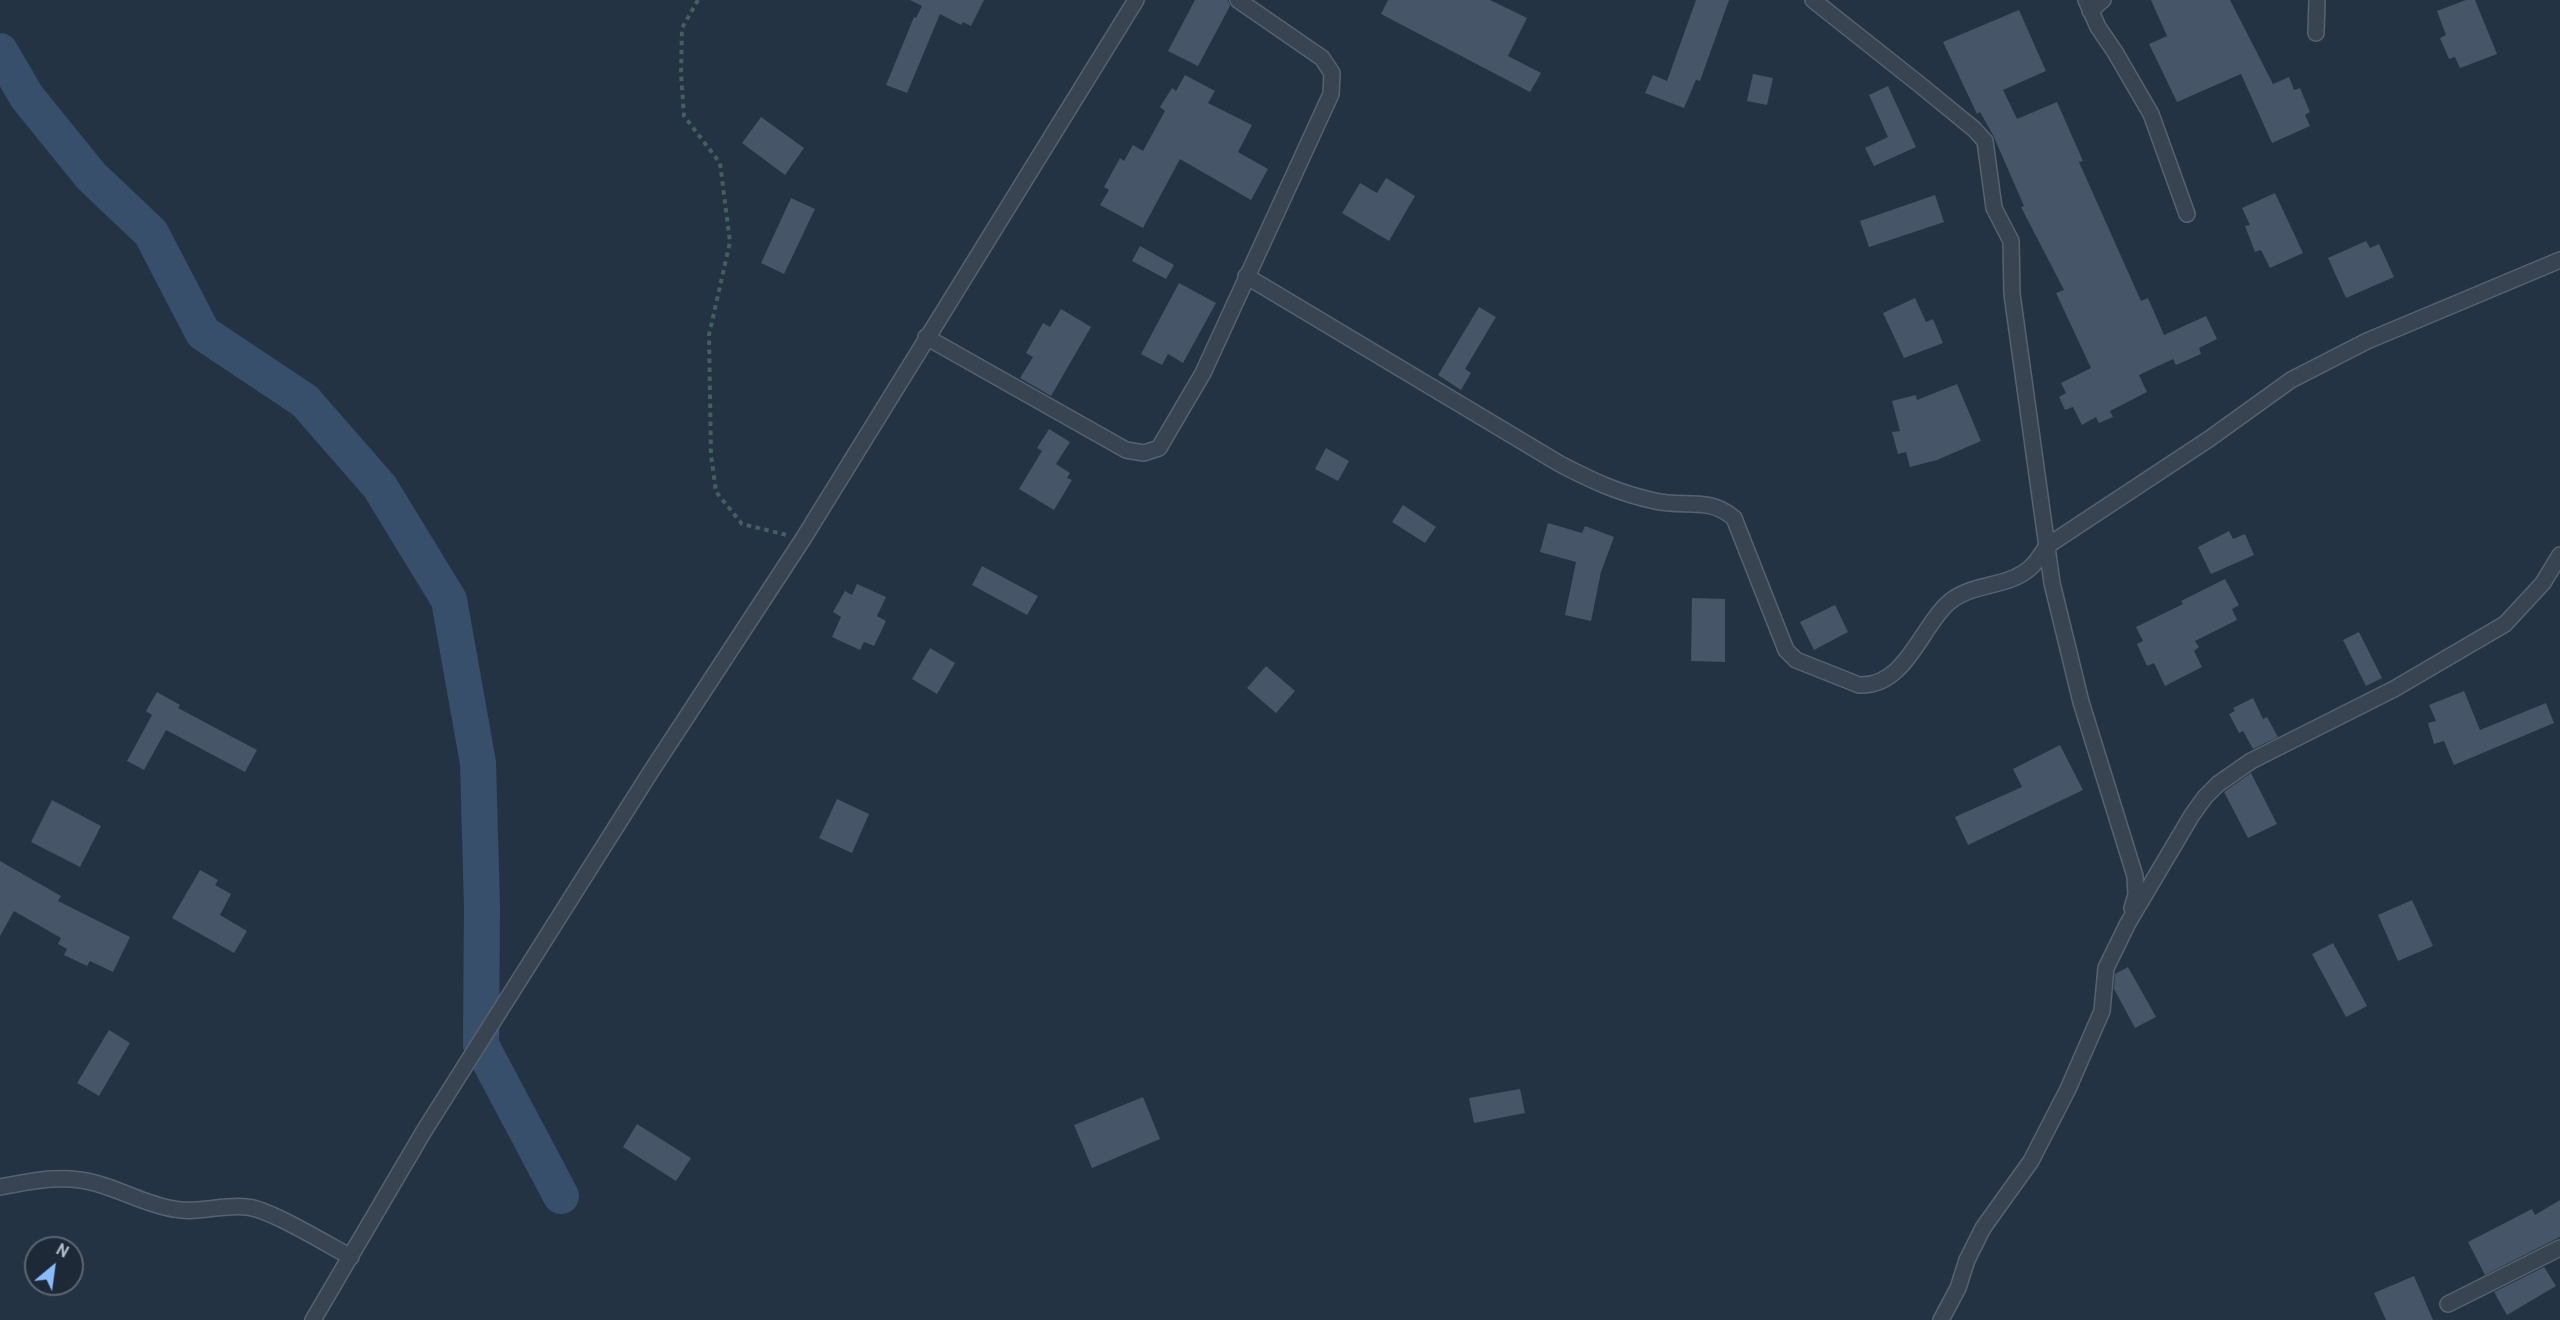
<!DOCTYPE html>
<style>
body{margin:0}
#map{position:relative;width:2560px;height:1320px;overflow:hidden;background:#243343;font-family:Overpass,sans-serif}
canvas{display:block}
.north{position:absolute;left:24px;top:1236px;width:60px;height:60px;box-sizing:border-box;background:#1e2937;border:2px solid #5b6573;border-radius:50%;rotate:29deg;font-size:16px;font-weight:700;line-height:24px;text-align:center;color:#b6bfcc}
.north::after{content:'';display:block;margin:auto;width:21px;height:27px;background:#89bbfe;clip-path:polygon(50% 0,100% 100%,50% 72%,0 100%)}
</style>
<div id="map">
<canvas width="2560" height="1320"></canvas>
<div class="north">N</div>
</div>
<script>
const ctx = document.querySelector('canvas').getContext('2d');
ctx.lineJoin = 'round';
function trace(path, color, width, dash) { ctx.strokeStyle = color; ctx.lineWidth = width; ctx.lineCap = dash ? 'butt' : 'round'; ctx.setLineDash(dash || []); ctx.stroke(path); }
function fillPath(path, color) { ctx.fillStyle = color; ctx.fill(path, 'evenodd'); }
trace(new Path2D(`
 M 0,51 L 27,97 L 91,176 L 151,233 L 203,333 L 305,401 L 380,487 L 449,600 L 478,763 L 482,907 L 481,1045 L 561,1196`), '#374f6b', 36);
fillPath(new Path2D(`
 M 910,0 L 984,0 L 971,26 L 963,22 L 961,25 L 940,14 L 907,93 L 886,85 L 914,17 L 916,18 L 922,6 Z
 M 1195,0 L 1228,0 L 1230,6 L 1198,66 L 1168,51 Z
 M 1388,0 L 1490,0 L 1527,18 L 1508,56 L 1541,73 L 1530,92 L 1381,14 Z
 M 1696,0 L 1729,0 L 1700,81 L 1696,80 L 1684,108 L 1645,93 L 1653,75 L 1667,81 Z
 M 2151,0 L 2230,0 L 2273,84 L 2289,77 L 2294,90 L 2300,88 L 2310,112 L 2305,115 L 2310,126 L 2272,143 L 2241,74 L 2177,102 L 2149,44 L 2167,36 Z
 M 2466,0 L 2475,0 L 2497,54 L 2460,68 L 2455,57 L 2449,59 L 2440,38 L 2446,35 L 2437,11 Z
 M 2019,10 L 2046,71 L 2003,90 L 2017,119 L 2057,102 L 2083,161 L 2079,162 L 2116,245 L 2141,301 L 2148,298 L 2164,335 L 2206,316 L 2217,339 L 2199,348 L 2201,354 L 2176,365 L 2173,359 L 2139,375 L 2147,392 L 2110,411 L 2113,417 L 2099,423 L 2096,417 L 2082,425 L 2073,407 L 2065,410 L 2059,397 L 2066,393 L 2061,383 L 2091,368 L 2056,293 L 2064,290 L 2021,207 L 2024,206 L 1993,135 L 1980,112 L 1977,114 L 1943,42 Z
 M 1753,74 L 1773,78 L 1767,105 L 1747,101 Z
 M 1185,75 L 1215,91 L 1208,103 L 1252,125 L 1238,152 L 1268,169 L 1251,200 L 1180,159 L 1143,228 L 1100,205 L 1109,190 L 1104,187 L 1120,158 L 1124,161 L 1133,145 L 1143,151 L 1165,111 L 1160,107 L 1172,88 L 1176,91 Z
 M 1888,86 L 1916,147 L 1874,166 L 1865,148 L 1888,137 L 1869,95 Z
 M 761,117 L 804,148 L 785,175 L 742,143 Z
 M 1386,178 L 1415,196 L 1389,241 L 1342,213 L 1360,183 L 1377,193 Z
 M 2275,193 L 2303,253 L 2270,268 L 2261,250 L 2255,252 L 2245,226 L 2250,225 L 2242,208 Z
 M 1935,195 L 1944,222 L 1869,247 L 1860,221 Z
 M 791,198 L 815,209 L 784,274 L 761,263 Z
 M 2366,241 L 2370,248 L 2379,244 L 2394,277 L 2346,298 L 2328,258 Z
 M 1140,246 L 1174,265 L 1166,279 L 1132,261 Z
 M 1179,283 L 1216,303 L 1183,363 L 1168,354 L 1162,365 L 1141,354 Z
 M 1915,298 L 1926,322 L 1933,319 L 1943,343 L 1904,358 L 1883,313 Z
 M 1479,307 L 1496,317 L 1465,369 L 1471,373 L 1461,390 L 1438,375 Z
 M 1061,309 L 1091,327 L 1051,396 L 1020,378 L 1033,357 L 1026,353 L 1043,323 L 1050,327 Z
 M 1957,384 L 1981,441 L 1937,460 L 1910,467 L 1906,452 L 1898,454 L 1892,432 L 1900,431 L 1892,401 L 1916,395 L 1917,400 Z
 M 1049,429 L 1070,442 L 1056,464 L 1070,473 L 1067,478 L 1072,480 L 1054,510 L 1019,489 L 1042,451 L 1037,448 Z
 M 1326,448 L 1349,461 L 1338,481 L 1315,469 Z
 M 1403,505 L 1436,527 L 1425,543 L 1392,522 Z
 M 1548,523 L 1582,533 L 1585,526 L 1614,537 L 1601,572 L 1591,621 L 1565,615 L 1576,562 L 1540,552 Z
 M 2229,531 L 2233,539 L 2245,534 L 2254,555 L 2211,574 L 2198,547 Z
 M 982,566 L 1038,596 L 1027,615 L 972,585 Z
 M 2225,579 L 2239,605 L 2232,609 L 2237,620 L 2195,641 L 2199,647 L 2194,651 L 2202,667 L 2165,686 L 2154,663 L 2147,666 L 2137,644 L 2143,641 L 2136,627 L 2183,604 L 2181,601 Z
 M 857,584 L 886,597 L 877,616 L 886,621 L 874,646 L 864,642 L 860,650 L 832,637 L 841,617 L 833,612 L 845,591 L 852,595 Z
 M 1692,598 L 1725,599 L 1725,662 L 1691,661 Z
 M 1835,605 L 1848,632 L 1814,650 L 1800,622 Z
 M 2359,632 L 2382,678 L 2366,686 L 2343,640 Z
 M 930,648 L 955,663 L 937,694 L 912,679 Z
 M 1266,666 L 1295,691 L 1276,713 L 1247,688 Z
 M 2464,691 L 2480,730 L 2546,703 L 2554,723 L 2454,765 L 2444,741 L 2434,744 L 2428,723 L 2436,721 L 2429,705 Z
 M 157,692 L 180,705 L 178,708 L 257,750 L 245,772 L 166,730 L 144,770 L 127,761 L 152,715 L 146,711 Z
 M 2253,698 L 2263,719 L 2267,717 L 2278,737 L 2253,749 L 2243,731 L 2239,733 L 2229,714 L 2235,711 L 2233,708 Z
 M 2060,745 L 2083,790 L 1968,845 L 1955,817 L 2022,787 L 2013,769 Z
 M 2251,773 L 2277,824 L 2248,838 L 2224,792 Z
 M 837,799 L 869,814 L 852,853 L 819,838 Z
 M 52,800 L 101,826 L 80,867 L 31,842 Z
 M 0,861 L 61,896 L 58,901 L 130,937 L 113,972 L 90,961 L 87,966 L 64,955 L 67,949 L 58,944 L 61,938 L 14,911 L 0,936 Z
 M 200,870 L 218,880 L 215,885 L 231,894 L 220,915 L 247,931 L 234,953 L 172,918 Z
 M 2412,900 L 2433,946 L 2398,961 L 2378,915 Z
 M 2333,943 L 2367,1006 L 2346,1017 L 2312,954 Z
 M 2128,967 L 2156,1017 L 2135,1028 L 2114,989 L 2115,974 Z
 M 109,1030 L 130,1043 L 99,1096 L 77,1083 Z
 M 1520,1089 L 1525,1113 L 1474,1123 L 1469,1098 Z
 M 1143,1097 L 1160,1139 L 1092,1168 L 1074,1125 Z
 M 637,1124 L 691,1158 L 676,1181 L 623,1147 Z
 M 2560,1200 L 2560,1237 L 2485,1275 L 2468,1242 L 2532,1209 L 2535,1215 Z
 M 2544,1267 L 2556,1286 L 2507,1315 L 2494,1292 Z
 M 2414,1276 L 2433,1320 L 2386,1320 L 2374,1293 Z`), '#465567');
const street = new Path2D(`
 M 1813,0 L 1919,84 L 1974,129 L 1985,141 L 1994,208 L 2011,241 L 2012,294 L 2052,583 L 2081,702 L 2135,876 L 2136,895 L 2132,908
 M 2086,0 L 2098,27 L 2115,52 L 2151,114 L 2187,214
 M 2090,11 L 2103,0
 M 2316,33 L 2317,0
 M 1246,276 L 1560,464 C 1593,481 1618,493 1655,501 C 1684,508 1708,496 1734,518 L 1786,650 L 1796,660 L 1859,685 C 1904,687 1919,632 1946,605 C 1969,582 2006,589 2030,568 C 2037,562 2042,553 2047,546 L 2209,439 L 2291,380 L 2367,341 L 2560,260
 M 926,337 L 1126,450 L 1144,453 L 1159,448 L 1203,373 L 1331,94 L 1332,73 L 1322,58 L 1238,0
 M 0,1187 C 33,1181 63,1174 95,1183 C 122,1190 147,1205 174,1209 C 198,1214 223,1204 247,1207 C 270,1209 328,1245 351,1257
 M 2448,1304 L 2560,1248
 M 313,1320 L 424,1131 L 650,773 L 803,539 L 1136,0
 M 1941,1320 L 1958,1288 L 1967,1260 L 1983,1228 L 2031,1161 L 2068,1089 L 2102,1011 L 2106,968 L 2128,923 L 2192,815 L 2205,797 L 2218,784 L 2251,761 L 2394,689 L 2505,624 L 2543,583 L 2560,555`);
trace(street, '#57626f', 18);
trace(new Path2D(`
 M 698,0 L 682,28 L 681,73 L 684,116 L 720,163 L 730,242 L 709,335 L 711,455 L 716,492 L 742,524 L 787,535`), '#455e60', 4, [4.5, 4.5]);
trace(street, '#394452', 15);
</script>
